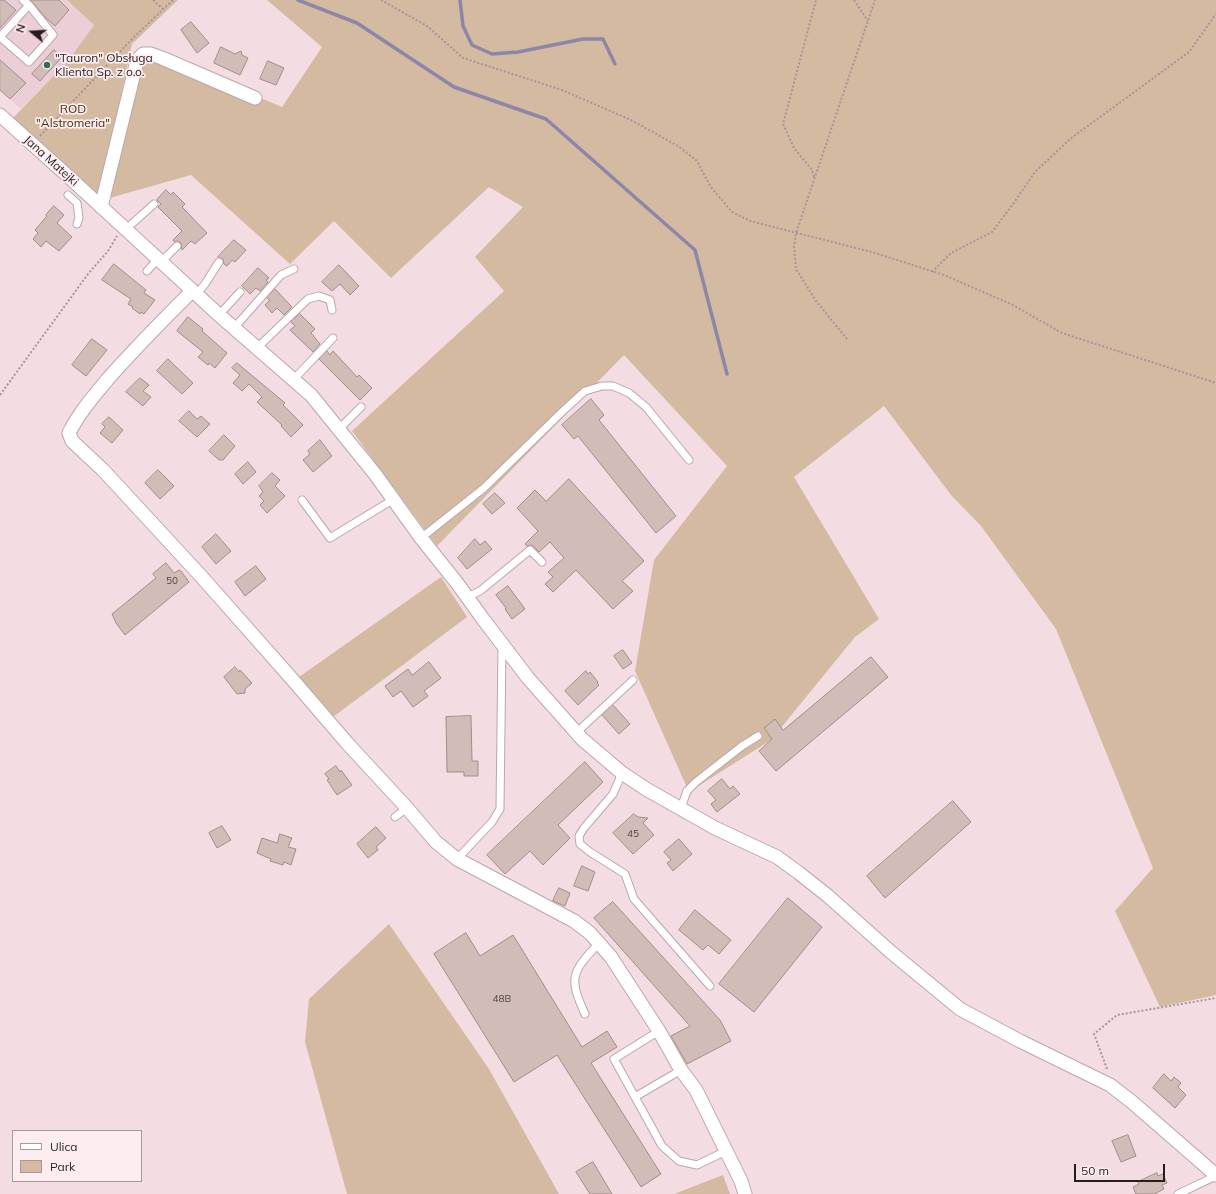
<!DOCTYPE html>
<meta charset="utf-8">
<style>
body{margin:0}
#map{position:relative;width:1216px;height:1194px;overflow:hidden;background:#f3dde3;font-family:Mulish,sans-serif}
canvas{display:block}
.legend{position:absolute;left:12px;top:1130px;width:130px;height:52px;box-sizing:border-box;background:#fdecf0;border:1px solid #a7999c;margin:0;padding:5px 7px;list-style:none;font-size:12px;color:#251d1f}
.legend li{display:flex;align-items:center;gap:8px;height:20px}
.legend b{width:20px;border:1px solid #a7999c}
.north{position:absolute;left:12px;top:12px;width:40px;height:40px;-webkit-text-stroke:3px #fdecf0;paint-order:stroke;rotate:288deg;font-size:11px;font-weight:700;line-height:16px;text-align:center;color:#251d1f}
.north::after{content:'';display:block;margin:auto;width:14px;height:18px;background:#251d1f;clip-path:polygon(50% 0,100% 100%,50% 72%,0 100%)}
.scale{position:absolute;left:1074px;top:1164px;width:91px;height:18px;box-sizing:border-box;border:2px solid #251d1f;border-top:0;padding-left:5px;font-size:12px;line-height:14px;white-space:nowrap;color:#251d1f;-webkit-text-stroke:3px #fdecf0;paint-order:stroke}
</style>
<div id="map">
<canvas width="1216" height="1194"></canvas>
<ul class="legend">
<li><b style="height:5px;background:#fff"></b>Ulica</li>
<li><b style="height:11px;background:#d3baa1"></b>Park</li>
</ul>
<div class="north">N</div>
<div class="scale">50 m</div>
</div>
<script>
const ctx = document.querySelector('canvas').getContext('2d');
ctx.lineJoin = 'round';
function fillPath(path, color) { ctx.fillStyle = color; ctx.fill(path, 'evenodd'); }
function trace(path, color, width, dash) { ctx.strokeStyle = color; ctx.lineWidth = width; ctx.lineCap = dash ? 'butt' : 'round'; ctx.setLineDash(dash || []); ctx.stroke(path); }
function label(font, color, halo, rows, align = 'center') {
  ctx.font = font + ' Mulish,sans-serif'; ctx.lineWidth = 3.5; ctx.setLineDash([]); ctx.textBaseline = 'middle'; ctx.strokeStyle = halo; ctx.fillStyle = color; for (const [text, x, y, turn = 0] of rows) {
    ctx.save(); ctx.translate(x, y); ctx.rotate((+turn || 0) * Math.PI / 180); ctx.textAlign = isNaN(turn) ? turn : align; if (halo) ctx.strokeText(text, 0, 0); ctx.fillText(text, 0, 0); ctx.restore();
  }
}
fillPath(new Path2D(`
 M 0,0 L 67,0 L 94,24 L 67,62 L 21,109 L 0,90 Z`), '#ecced6');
fillPath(new Path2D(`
 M 67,0 L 178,0 L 132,44 L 99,197 L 13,118 L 67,62 L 94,25 Z
 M 267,0 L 1216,0 L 1216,995 L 1160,1007 L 1115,911 L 1153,868 L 1056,629 L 981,526 L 951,495 L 884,406 L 794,477 L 879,619 L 855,637 L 771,740 L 689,792 L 635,671 L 654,560 L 727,466 L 624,355 L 437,546 L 352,431 L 504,291 L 475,257 L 523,207 L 489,187 L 391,278 L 334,221 L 290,264 L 191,175 L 106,199 L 141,47 L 282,107 L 322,47 Z
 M 441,577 L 467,617 L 333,717 L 299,677 Z
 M 389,924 L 489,1069 L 559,1194 L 347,1194 L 305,1042 L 309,999 Z
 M 723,1175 L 730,1194 L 674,1194 Z`), '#d3baa1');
trace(new Path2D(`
 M 298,0 L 357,23 L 454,87 L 546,119 L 695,250 L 727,374
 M 460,0 L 463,26 L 472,45 L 492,54 L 518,52 L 583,39 L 603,39 L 615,64`), '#8c87a8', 3.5);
const building = new Path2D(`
 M 0,0 L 4,0 L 16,10 L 0,28 Z
 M 31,0 L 59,0 L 69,10 L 55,26 L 46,18 Z
 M 191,22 L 209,43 L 197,53 L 181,30 Z
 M 221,47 L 235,54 L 241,51 L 242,55 L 248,58 L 240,75 L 214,63 Z
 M 54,50 L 62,57 L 40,81 L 32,74 Z
 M 0,60 L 26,83 L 10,99 L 0,90 Z
 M 268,61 L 284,68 L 276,85 L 260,79 Z
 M 166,190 L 171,195 L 173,192 L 185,204 L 182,207 L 207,233 L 195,244 L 191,241 L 182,250 L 181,243 L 178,241 L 175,242 L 173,240 L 182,231 L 158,207 L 161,204 L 157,200 Z
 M 54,206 L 64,215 L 57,223 L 72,237 L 59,251 L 46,241 L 41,247 L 33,239 L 38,233 L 35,230 L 47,216 L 46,215 Z
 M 234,240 L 246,250 L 235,262 L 232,260 L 227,266 L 224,264 L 223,259 L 218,257 Z
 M 114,264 L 146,290 L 144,293 L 155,300 L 144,314 L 141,312 L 140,314 L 132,308 L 133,307 L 128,304 L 131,299 L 102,280 Z
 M 339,265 L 359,286 L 350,295 L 340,284 L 332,291 L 322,282 Z
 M 258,268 L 269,278 L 266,280 L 268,282 L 260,291 L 256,288 L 250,294 L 242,286 Z
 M 275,289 L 292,307 L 284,315 L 277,308 L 272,313 L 265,305 L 270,300 L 267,298 Z
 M 300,314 L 315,329 L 311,333 L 320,344 L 313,352 L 290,330 L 295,326 L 291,322 Z
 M 188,317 L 203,329 L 202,331 L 227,353 L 215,368 L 209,363 L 208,365 L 198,357 L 203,352 L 177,331 Z
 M 92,339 L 107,350 L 86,376 L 72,365 Z
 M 327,351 L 330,355 L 333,351 L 357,377 L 359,375 L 372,388 L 360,400 L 319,359 Z
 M 168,359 L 193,383 L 182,394 L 157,371 Z
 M 237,363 L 285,403 L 283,405 L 303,425 L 291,437 L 281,426 L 282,425 L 257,402 L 262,397 L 249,384 L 242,391 L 233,383 L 240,375 L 232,368 Z
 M 140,378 L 149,385 L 143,391 L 151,397 L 143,406 L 126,392 Z
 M 591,399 L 604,415 L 599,420 L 676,516 L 656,533 L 578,436 L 574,439 L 562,425 Z
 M 189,411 L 197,419 L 201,416 L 210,424 L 197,437 L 179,421 Z
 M 109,417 L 123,430 L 112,443 L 100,433 L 105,427 L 102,424 Z
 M 224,435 L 235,446 L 223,460 L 219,460 L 209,451 Z
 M 320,440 L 332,456 L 313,472 L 303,460 L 310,454 L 308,451 Z
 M 248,462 L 256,472 L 243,484 L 235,474 Z
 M 158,470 L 174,486 L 160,499 L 145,483 Z
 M 272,473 L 280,480 L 275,486 L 285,496 L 267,513 L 260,505 L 264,501 L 259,496 L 263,492 L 259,486 Z
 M 569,479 L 644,561 L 622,581 L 633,591 L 613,609 L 576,570 L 553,592 L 545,584 L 553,577 L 548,572 L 564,558 L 550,542 L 539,552 L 532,545 L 527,546 L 525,544 L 538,531 L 517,508 L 535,490 L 546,501 Z
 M 495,493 L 505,503 L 492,514 L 483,504 Z
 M 216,534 L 231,551 L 216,564 L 202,547 Z
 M 475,539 L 480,545 L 485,541 L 492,549 L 467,569 L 458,558 Z
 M 166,563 L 174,573 L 179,570 L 181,571 L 189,582 L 125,635 L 116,623 L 112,614 L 156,578 L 153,574 Z
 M 256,566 L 266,579 L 245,596 L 235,582 Z
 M 508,586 L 525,609 L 512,619 L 505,609 L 506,608 L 496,595 Z
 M 623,650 L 632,663 L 623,669 L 614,656 Z
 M 871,657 L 888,677 L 776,771 L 759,751 L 772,739 L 764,728 L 775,719 L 783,730 Z
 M 429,662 L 441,678 L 424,691 L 428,696 L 413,707 L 401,691 L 393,697 L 385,686 L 408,669 L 412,675 Z
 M 235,667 L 239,672 L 240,670 L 252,683 L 245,689 L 245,693 L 237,694 L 224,677 Z
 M 586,671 L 588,674 L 590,672 L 598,682 L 597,683 L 599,685 L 578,705 L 565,691 Z
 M 613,705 L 630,724 L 619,734 L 602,715 Z
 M 471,716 L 472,761 L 478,761 L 478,776 L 464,776 L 464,772 L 447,772 L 446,717 Z
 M 585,762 L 603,782 L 558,825 L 570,838 L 543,865 L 530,851 L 505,874 L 487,855 Z
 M 336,766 L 340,772 L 341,770 L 352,785 L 337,795 L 327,780 L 329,779 L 325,774 Z
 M 722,779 L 730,789 L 733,786 L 740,794 L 717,812 L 711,804 L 716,800 L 708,791 Z
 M 953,801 L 971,822 L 885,898 L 867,876 Z
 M 634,814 L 638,817 L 648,818 L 643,823 L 654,835 L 633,854 L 613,833 Z
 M 222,826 L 231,840 L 217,848 L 209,833 Z
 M 376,827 L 386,838 L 376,847 L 378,850 L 368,858 L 357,844 Z
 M 280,834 L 292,838 L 288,847 L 296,849 L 291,865 L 284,862 L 283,865 L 270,861 L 271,859 L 257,853 L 262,838 L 277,843 Z
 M 679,839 L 692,854 L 673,871 L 667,863 L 671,860 L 664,852 Z
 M 582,866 L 595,872 L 588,891 L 574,886 Z
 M 559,888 L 570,893 L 565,906 L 553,901 Z
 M 788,898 L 822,927 L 754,1012 L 719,984 Z
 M 613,902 L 720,1020 L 731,1041 L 687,1064 L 671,1036 L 690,1026 L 594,918 Z
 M 695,910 L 731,940 L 719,954 L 708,945 L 703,950 L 679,930 Z
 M 466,933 L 480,956 L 513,935 L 582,1047 L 607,1031 L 617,1047 L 591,1063 L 661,1174 L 641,1187 L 557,1055 L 514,1082 L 434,954 Z
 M 1164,1074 L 1171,1081 L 1174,1077 L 1181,1083 L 1178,1087 L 1186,1095 L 1175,1108 L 1153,1088 Z
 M 1128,1135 L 1136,1156 L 1121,1162 L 1112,1141 Z
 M 593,1162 L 612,1194 L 590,1194 L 576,1172 Z
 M 1157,1173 L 1158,1176 L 1163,1174 L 1167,1183 L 1162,1185 L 1164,1189 L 1154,1194 L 1136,1194 L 1133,1187 L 1139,1184 L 1138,1182 Z`);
fillPath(building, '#d1bcb7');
trace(building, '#a08d88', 1);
const lane = new Path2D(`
 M 0,37 L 29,62 L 53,35 L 29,5 L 23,0
 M 0,37 L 29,5
 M 68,195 L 77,203 L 79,218 L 77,224
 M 125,230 L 154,204
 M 161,262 L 177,246
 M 147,271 L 158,259
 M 196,295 L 205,284 L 219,262
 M 219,315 L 240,292
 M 234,328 L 281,275 L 294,269
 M 257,348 L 308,299 L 319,296 L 330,300 L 332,310
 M 293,380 L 333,338
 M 339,429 L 361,407
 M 302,500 L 330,538 L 394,499
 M 421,538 L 484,488 L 564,410 L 585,391 L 602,386 L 613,386 L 629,393 L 646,407 L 689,460
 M 467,597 L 480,591 L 530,550 L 542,562
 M 576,733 L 633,680
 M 622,773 L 613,794 L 584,828 L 579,836 L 580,844 L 590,852 L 625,874 L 634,899 L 710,986
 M 681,808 L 687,791 L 696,782 L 742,746 L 758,736
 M 395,817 L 407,808
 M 457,859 L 492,822 L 500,809 L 502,646
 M 585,1014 C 568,977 572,972 599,943
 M 659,1031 L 614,1059 L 662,1146 L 679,1161 L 697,1165 L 726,1151
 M 635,1097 L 681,1070
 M 1178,1194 L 1216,1176`);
const street = new Path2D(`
 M 0,115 L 70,178 L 219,315 L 311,395 L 375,474 L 421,538 L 457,583 L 483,619 L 528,678 L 582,739 L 622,773 L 646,789 L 715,828 L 777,857 L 799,873 L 828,896 L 892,953 L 960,1009 L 1020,1041 L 1110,1085 L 1132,1102 L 1216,1175
 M 101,207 L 136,65 L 140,57 L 143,54 L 151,54 L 162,58 L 255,98
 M 192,291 C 163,320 134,349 107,380 C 93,397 79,413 69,433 L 72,441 L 103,470 L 200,575 L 292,679 L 347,743 L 407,808 L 436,842 L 457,859 L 574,921 L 590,933 L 611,957 L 659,1031 L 681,1070 L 696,1090 L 741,1181 L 745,1194`);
trace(lane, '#bba6ac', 9);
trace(street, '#bba6ac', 15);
trace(new Path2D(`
 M 153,0 L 163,9
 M 381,0 L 427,26 L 463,58 L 562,90 L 631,120 L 678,146 L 697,161 L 710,186 L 732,212 L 750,221 L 872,252 L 944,275 L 1013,305 L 1062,333 L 1216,383
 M 854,0 L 868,21
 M 40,136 L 130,41 L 173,0
 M 814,177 L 812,170 L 794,148 L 783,124 L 816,0
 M 932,272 L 951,253 L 992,232 L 1013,204 L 1035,172 L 1070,139 L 1189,52 L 1216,14
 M 847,339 L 816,301 L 796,269 L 794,247 L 796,233 L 875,0
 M 0,395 L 88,274 L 108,251 L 117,236
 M 1107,1069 L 1094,1034 L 1117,1015 L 1216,998`), '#a6959a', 2, [2, 2]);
trace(lane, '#fff', 7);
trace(street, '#fff', 13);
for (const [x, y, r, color] of [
 [47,65,4,"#2f6e5c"]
]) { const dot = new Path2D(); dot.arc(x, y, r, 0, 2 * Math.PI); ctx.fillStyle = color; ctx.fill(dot); trace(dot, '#fdecf0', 1.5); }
label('10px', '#504545', null, [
 ["50",172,581],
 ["45",633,834],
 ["48B",502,999]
]);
label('12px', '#251d1f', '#fdecf0', [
 ["\"Tauron\" Obsługa",55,58],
 ["Klienta Sp. z o.o.",55,72]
], 'left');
label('12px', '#482d09', '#fdecf0', [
 ["ROD",73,109],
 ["\"Alstromeria\"",73,123]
]);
label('12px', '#251d1f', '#fdecf0', [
 ["Jana Matejki",51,161,42]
]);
</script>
